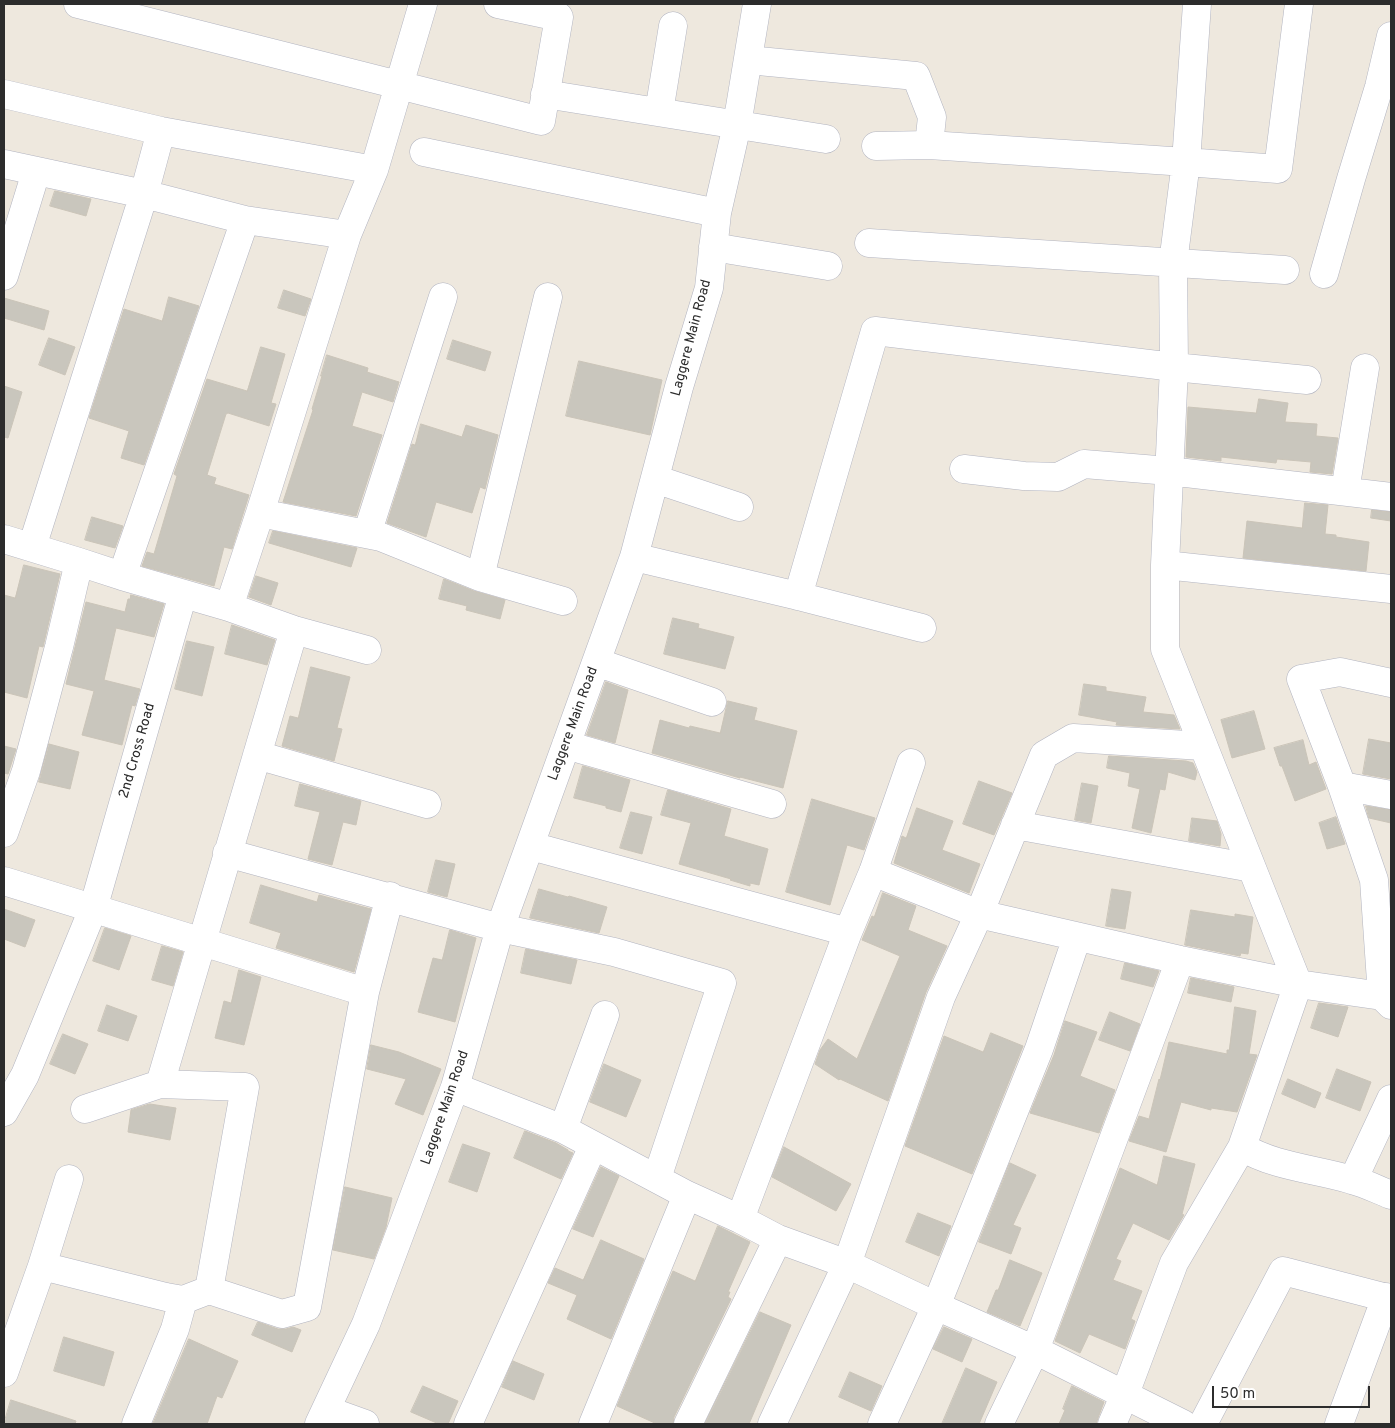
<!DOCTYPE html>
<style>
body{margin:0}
#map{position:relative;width:1395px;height:1428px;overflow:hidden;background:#eee8de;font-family:Overpass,sans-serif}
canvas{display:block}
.frame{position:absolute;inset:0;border:5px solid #2c2c2c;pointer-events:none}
.scale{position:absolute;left:1212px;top:1386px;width:158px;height:22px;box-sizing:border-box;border:2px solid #2c2c2c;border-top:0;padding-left:6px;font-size:15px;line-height:18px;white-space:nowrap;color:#2c2c2c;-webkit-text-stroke:4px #fff;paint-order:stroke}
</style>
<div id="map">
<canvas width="1395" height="1428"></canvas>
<div class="frame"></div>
<div class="scale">50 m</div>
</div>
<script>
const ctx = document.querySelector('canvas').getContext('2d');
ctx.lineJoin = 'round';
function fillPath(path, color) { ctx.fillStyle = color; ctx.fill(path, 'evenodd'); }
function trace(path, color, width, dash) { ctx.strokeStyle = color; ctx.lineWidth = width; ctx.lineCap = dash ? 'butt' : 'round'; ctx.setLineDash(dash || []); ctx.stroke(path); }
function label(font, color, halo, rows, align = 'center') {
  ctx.font = font + ' Overpass,sans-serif'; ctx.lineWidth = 5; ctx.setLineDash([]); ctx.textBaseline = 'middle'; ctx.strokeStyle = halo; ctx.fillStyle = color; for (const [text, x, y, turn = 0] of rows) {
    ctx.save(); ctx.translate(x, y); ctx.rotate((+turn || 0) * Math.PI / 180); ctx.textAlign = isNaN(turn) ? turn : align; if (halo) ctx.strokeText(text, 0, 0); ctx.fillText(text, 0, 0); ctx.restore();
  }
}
const building = new Path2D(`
 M 55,191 L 91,199 L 86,216 L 50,206 Z
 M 284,290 L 311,299 L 305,316 L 278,308 Z
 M 169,297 L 199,306 L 144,465 L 121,458 L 129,431 L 89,418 L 124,309 L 162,321 Z
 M 4,298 L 49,311 L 44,330 L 4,318 Z
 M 49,338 L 75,347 L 65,375 L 39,365 Z
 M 453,340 L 491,352 L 485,371 L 447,359 Z
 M 261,347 L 285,354 L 271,403 L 276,404 L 269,426 L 228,413 L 226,414 L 207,475 L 216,478 L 214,484 L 249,495 L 232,549 L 224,547 L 214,586 L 142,566 L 147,552 L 154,554 L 177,476 L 174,474 L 207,379 L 247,391 Z
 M 327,355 L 368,368 L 367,372 L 399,382 L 393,402 L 362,392 L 352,426 L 382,435 L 356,516 L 283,502 L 313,410 L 312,409 L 322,376 L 321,376 Z
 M 579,361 L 662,380 L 650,435 L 566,416 Z
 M 4,386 L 22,392 L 8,438 L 4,437 Z
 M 1259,399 L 1288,403 L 1285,422 L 1317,424 L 1316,436 L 1338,438 L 1332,474 L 1310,472 L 1311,462 L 1277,459 L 1276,463 L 1221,457 L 1221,461 L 1186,457 L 1188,407 L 1256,413 Z
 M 421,424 L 462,437 L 466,425 L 498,435 L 485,489 L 480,487 L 472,513 L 436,502 L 426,537 L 387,523 L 412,444 L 415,445 Z
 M 1305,503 L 1328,505 L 1325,534 L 1336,535 L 1336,537 L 1369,542 L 1366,571 L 1243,558 L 1247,521 L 1302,528 Z
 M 1372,510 L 1391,512 L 1391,521 L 1371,518 Z
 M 92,517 L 123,526 L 115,548 L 85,540 Z
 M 273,531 L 357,548 L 351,567 L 269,543 Z
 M 24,565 L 60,574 L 43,647 L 39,646 L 27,698 L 4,692 L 4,595 L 15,598 Z
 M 256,576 L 278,583 L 271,605 L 249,597 Z
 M 444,579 L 474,591 L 505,600 L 500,619 L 466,610 L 467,606 L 439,599 Z
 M 131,595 L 164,604 L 154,637 L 116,628 L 104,680 L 140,689 L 135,706 L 132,705 L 122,745 L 82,735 L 94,691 L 66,684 L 86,602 L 125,612 L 128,599 L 130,599 Z
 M 673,618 L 699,624 L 698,628 L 734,637 L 725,669 L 664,654 Z
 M 232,625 L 275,640 L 267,665 L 225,654 Z
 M 187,641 L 214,647 L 202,696 L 175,689 Z
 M 311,667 L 350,677 L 337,728 L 342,729 L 334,761 L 282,746 L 290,716 L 298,718 Z
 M 606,682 L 628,690 L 615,743 L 587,735 Z
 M 1084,684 L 1106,687 L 1106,691 L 1146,697 L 1143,712 L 1174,715 L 1180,729 L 1116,725 L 1117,722 L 1079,715 Z
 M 728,701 L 757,708 L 754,720 L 797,731 L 783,788 L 740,777 L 740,778 L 652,753 L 660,720 L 689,728 L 690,726 L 720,733 Z
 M 1254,711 L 1265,749 L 1232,758 L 1221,720 Z
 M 1369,739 L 1391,743 L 1391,779 L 1363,774 Z
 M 1303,740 L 1309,765 L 1316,762 L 1326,789 L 1295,801 L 1282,766 L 1280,766 L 1274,748 Z
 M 49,744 L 79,752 L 70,789 L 39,782 Z
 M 4,746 L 16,749 L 8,774 L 4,773 Z
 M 1109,756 L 1186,761 L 1193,763 L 1197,772 L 1195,780 L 1168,772 L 1165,790 L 1160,789 L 1151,833 L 1132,828 L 1140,789 L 1128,786 L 1130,773 L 1107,768 Z
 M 583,766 L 630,780 L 621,812 L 606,808 L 606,806 L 574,798 Z
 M 979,781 L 1012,793 L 994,835 L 963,824 Z
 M 1082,783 L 1098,786 L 1091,823 L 1075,820 Z
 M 300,784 L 361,801 L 356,825 L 343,822 L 332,865 L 308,859 L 320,812 L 295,806 Z
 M 668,790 L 731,809 L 724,836 L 768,849 L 759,885 L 750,883 L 750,886 L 730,880 L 731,879 L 679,864 L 691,823 L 661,815 Z
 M 812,799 L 875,818 L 864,850 L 847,845 L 830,905 L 786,892 Z
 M 1366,806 L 1391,810 L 1391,823 L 1369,818 Z
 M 917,808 L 953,821 L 942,850 L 980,864 L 969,893 L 894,863 L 902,836 L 906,838 Z
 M 631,812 L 652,817 L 642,854 L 620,848 Z
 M 1336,817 L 1345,844 L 1327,849 L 1319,823 Z
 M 1192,818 L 1217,821 L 1221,834 L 1220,846 L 1189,841 Z
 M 436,860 L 455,864 L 447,897 L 428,892 Z
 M 261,885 L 317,902 L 319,895 L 371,909 L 354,972 L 276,948 L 281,933 L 250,923 Z
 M 539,889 L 568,897 L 569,896 L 607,907 L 599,933 L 530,918 Z
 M 1112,889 L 1131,892 L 1125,929 L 1106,926 Z
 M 883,893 L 916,906 L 908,930 L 947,946 L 926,992 L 888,1101 L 840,1079 L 839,1080 L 815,1064 L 820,1050 L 828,1039 L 857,1059 L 900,956 L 862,940 L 872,916 L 874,917 Z
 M 4,909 L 35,920 L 25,947 L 4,939 Z
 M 1191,910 L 1235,917 L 1235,914 L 1253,917 L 1248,954 L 1241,953 L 1240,956 L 1185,945 Z
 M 105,928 L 131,936 L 119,970 L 93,961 Z
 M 450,930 L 476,938 L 455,1022 L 418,1012 L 433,958 L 442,960 Z
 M 162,946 L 183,952 L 173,986 L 152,980 Z
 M 526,949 L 577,960 L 571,984 L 521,973 Z
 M 1125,963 L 1159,971 L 1153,987 L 1121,979 Z
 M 239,970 L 261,977 L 244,1045 L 215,1038 L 224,1001 L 231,1003 Z
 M 1191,978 L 1234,987 L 1231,1002 L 1188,993 Z
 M 1319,1003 L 1348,1007 L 1338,1037 L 1311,1028 Z
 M 107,1005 L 137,1016 L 128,1041 L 98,1031 Z
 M 1235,1007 L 1256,1011 L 1249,1054 L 1257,1055 L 1237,1112 L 1211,1108 L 1211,1110 L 1181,1102 L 1166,1152 L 1129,1141 L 1139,1116 L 1149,1119 L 1159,1079 L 1160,1080 L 1169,1042 L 1227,1054 L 1227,1050 L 1229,1050 Z
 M 1110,1012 L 1140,1024 L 1130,1051 L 1099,1040 Z
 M 1065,1021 L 1097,1032 L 1080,1076 L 1115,1090 L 1099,1133 L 1030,1113 L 1054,1055 Z
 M 991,1033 L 1023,1046 L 972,1174 L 905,1146 L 944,1036 L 983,1052 Z
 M 63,1034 L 88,1044 L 75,1074 L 50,1064 Z
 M 371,1045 L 399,1052 L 441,1069 L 423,1115 L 395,1104 L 406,1079 L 367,1069 Z
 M 604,1064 L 641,1080 L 626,1117 L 590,1102 Z
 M 1337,1069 L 1371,1082 L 1360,1111 L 1326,1098 Z
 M 1288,1079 L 1321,1093 L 1315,1108 L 1282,1094 Z
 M 150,1104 L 176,1108 L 170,1140 L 128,1132 L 131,1110 Z
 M 525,1131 L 556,1143 L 568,1150 L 568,1151 L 573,1153 L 561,1179 L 514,1158 Z
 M 463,1144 L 490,1153 L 477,1192 L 449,1182 Z
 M 784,1147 L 851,1184 L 836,1211 L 772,1177 Z
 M 1164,1156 L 1195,1164 L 1182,1214 L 1184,1215 L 1169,1240 L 1133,1223 L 1116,1259 L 1121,1261 L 1113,1280 L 1142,1291 L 1131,1319 L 1135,1321 L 1125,1349 L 1089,1334 L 1080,1353 L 1055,1341 L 1120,1168 L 1157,1185 Z
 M 1010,1163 L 1036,1175 L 1013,1225 L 1021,1228 L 1011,1254 L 979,1242 Z
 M 601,1167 L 619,1176 L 593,1237 L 573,1229 Z
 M 345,1187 L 392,1198 L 386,1227 L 374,1259 L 333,1250 Z
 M 918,1213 L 951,1226 L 939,1256 L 906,1242 Z
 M 718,1226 L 750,1242 L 728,1292 L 730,1292 L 728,1297 L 731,1299 L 674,1417 L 673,1424 L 657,1424 L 617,1406 L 673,1271 L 695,1281 Z
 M 601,1240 L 644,1259 L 611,1339 L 567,1319 L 577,1295 L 548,1283 L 555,1268 L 583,1280 Z
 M 1010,1260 L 1042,1273 L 1020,1326 L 987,1312 L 996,1290 L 998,1290 Z
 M 760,1312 L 791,1325 L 749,1424 L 705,1424 Z
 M 258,1322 L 278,1329 L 286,1329 L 293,1327 L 301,1330 L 292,1352 L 252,1335 Z
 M 944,1327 L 972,1339 L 962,1362 L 933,1349 Z
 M 64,1337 L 114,1352 L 104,1386 L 54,1371 Z
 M 189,1339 L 238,1361 L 222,1398 L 217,1396 L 207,1424 L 153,1424 Z
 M 513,1361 L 544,1374 L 534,1400 L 502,1387 Z
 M 966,1368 L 997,1382 L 979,1424 L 942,1424 Z
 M 850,1372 L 882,1386 L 871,1411 L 839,1397 Z
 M 423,1386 L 458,1401 L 448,1424 L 439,1424 L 411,1412 Z
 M 1072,1386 L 1104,1402 L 1098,1418 L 1096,1424 L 1059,1424 L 1065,1410 L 1063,1409 Z
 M 11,1400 L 76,1421 L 75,1424 L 4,1424 Z`);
fillPath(building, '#c9c6bd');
trace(building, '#cac4b8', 1);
const minor = new Path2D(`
 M 78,4 L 541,121 L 559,17 L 498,4
 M 748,60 L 916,76 L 932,117 L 929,145
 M 4,94 L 161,131 L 374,170
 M 545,94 L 826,139
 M 659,112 L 673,26
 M 876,146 L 929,145 L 1186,162 L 1278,169 L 1299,4
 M 424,152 L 717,213
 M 4,164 L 144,194 L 245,220 L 347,235
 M 869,243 L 1285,270
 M 713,247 L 828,266
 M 1324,274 L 1351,179 L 1379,87 L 1391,36
 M 4,276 L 36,172
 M 964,469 L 1024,476 L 1058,477 L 1084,464 L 1169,471 L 1391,497
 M 655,479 L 739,507
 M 1345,491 L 1365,368
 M 260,513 L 381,537 L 480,577 L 548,297
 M 367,534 L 443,297
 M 4,539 L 79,562 L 122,576 L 229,607 L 294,630 L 367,650
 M 32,547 L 144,194 L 161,131
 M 634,557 L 798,596 L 922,628
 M 1165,565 L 1391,589
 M 122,576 L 245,220
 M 480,577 L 563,601
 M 798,596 L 875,331 L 1174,367 L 1307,380
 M 229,607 L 260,513 L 347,235 L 374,170 L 423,4
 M 596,662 L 712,702
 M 566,745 L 772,804
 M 257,755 L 427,804
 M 1342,786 L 1391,795
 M 1015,825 L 1252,868
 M 4,833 L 26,771 L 59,647 L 79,562
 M 531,846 L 848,932
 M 227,853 L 500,928 L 614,952 L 722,983 L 657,1178
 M 873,872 L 979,914 L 1180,960 L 1298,984 L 1382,996 L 1391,1005
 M 4,881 L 365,992
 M 1382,996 L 1374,880 L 1342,786 L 1301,679 L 1340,672 L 1391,683
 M 455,1087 L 563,1129 L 687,1195 L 740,1219 L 778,1239 L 847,1264 L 936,1306 L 1035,1350 L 1183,1424
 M 85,1109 L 160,1084
 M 4,1112 L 25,1075 L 93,909 L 183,594
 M 563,1129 L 605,1015
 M 1242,1147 C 1275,1167 1316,1169 1352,1180 C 1365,1183 1378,1190 1391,1195
 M 1353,1180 L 1391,1099
 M 740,1219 L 848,932 L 873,872 L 911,763
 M 42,1266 L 69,1179
 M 209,1290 L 245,1087 L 160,1084 L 294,630
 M 183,1300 L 209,1290 L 282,1314 L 307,1307 L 365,992 L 390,896
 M 4,1373 L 42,1266 L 166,1297 L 183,1300 L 175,1329 L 136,1424
 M 326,1410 L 365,1424
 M 319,1424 L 366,1324 L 455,1087 L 500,928 L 634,557 L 679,387 L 709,288 L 717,213 L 737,125 L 757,4
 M 468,1424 L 593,1146
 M 593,1424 L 687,1195
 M 688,1424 L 778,1239
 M 772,1424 L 847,1264 L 941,997 L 979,914 L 1044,755 L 1073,738 L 1203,746
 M 882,1424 L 936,1306 L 1039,1049 L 1077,937
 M 999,1424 L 1035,1350 L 1180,960
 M 1112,1424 L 1125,1394 L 1174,1263 L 1242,1147 L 1298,984 L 1165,649 L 1165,565 L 1174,367 L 1173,263 L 1186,162 L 1197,4
 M 1203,1424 L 1283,1271 L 1391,1299
 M 1339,1424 L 1386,1297`);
trace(minor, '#b2b4c0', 29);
trace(minor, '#fff', 28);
label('14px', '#2c2c2c', '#fff', [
 ["Laggere Main Road",692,338,-75],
 ["Laggere Main Road",574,724,-70],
 ["2nd Cross Road",138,751,-74],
 ["Laggere Main Road",446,1108,-71]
]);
</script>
